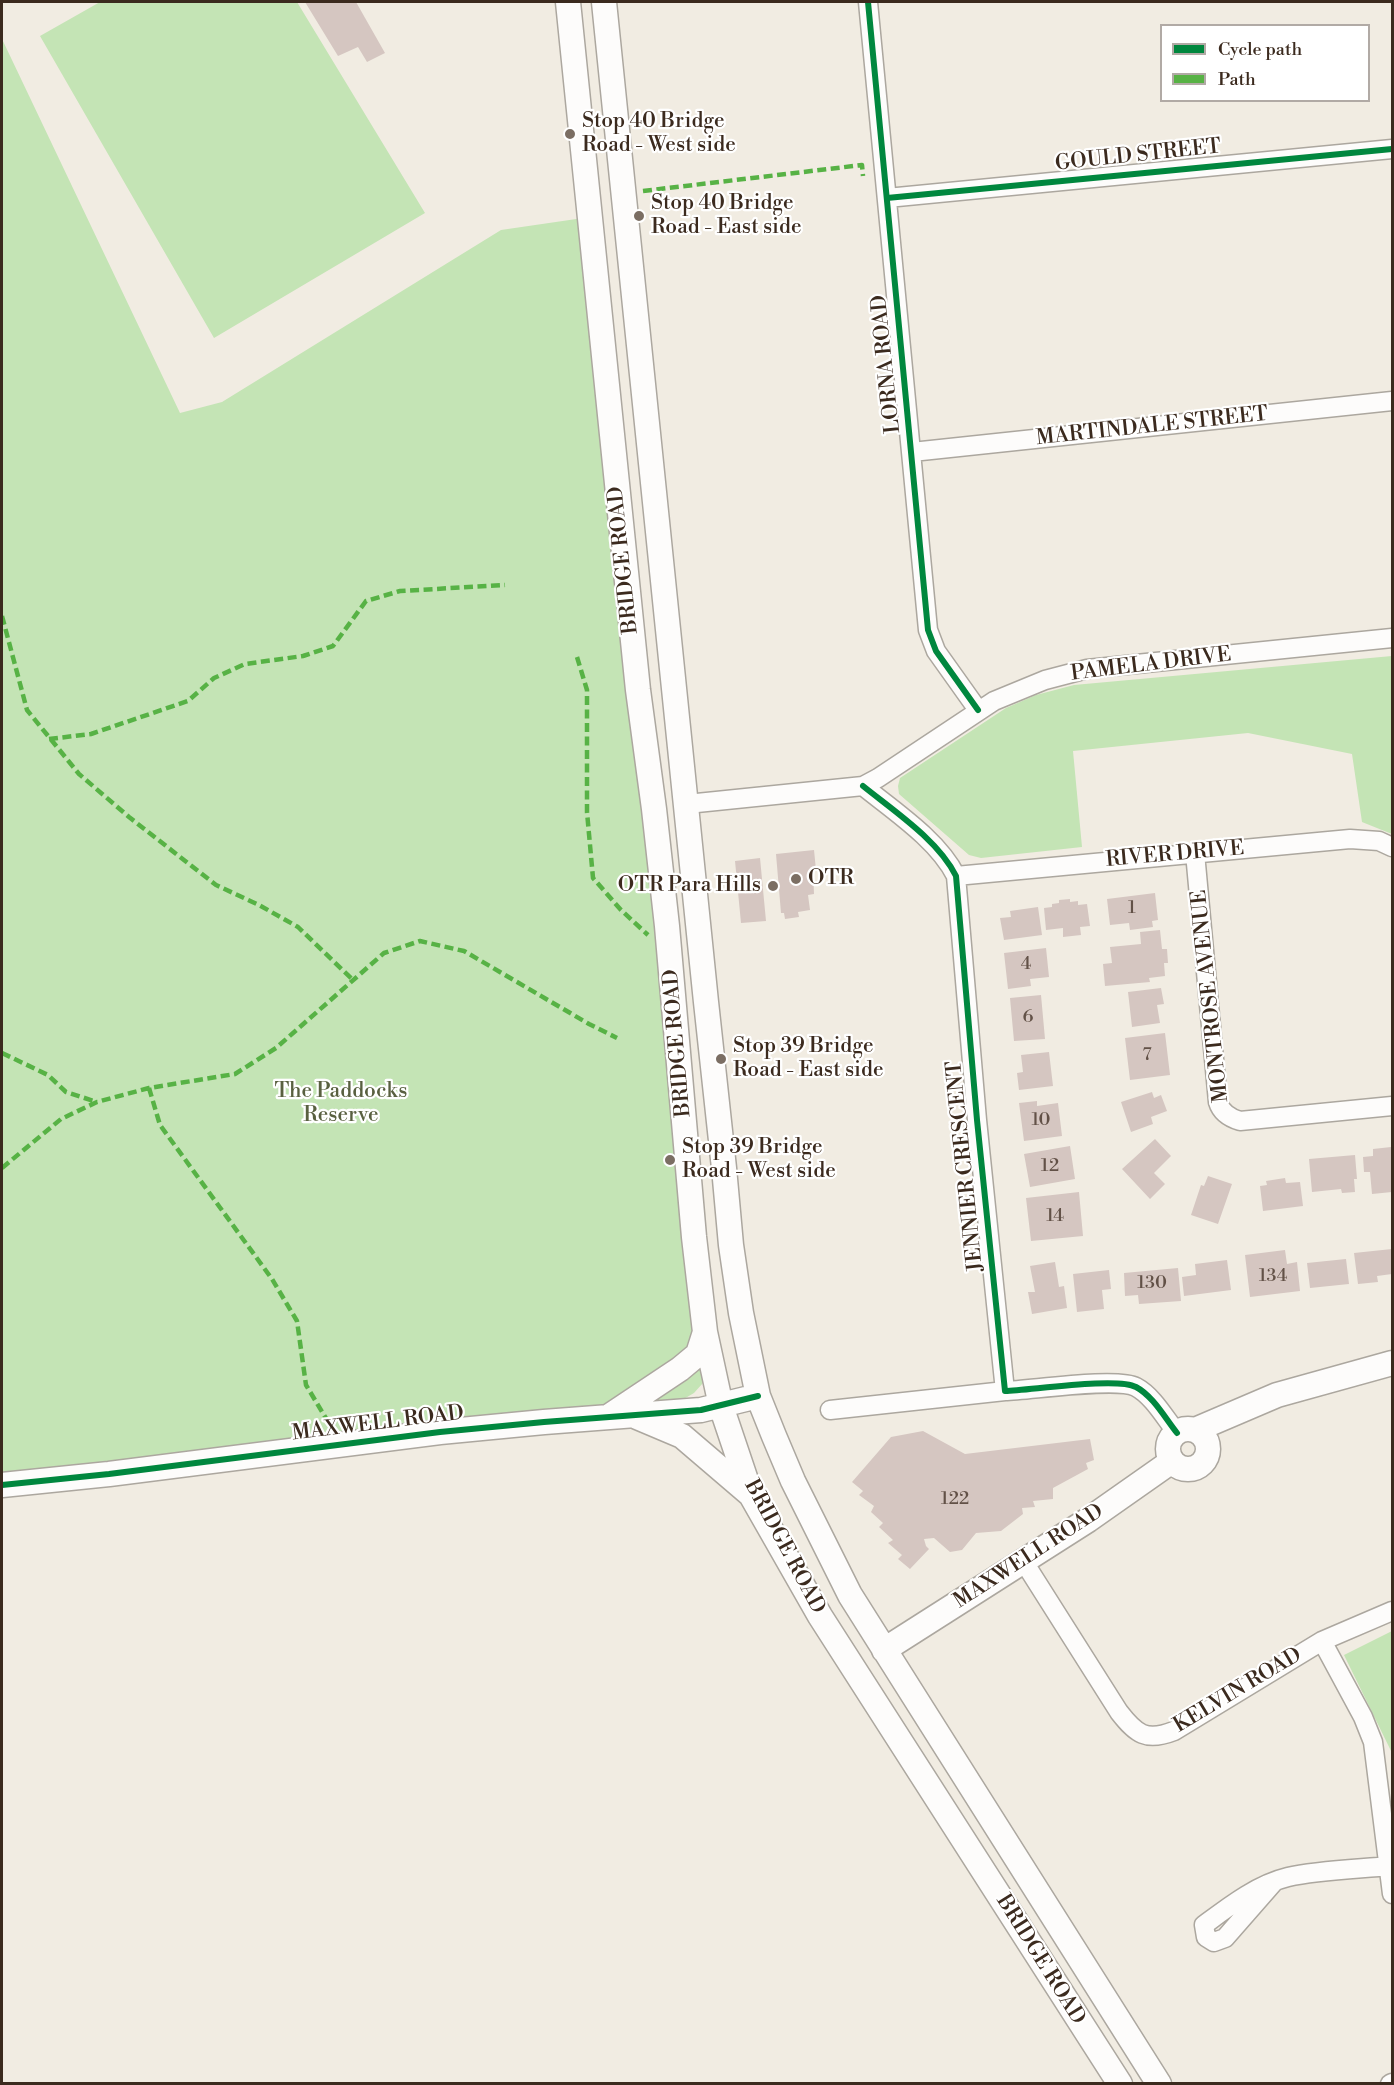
<!DOCTYPE html>
<style>
body{margin:0}
#map{position:relative;width:1394px;height:2085px;overflow:hidden;background:#f1ece2;font-family:"Libre Bodoni",serif}
canvas{display:block}
.frame{position:absolute;inset:0;border:3px solid #3b2a1e;pointer-events:none}
.legend{position:absolute;left:1160px;top:24px;width:210px;height:78px;box-sizing:border-box;background:#fff;border:2px solid #b1aaa5;margin:0;padding:8px 10px;list-style:none;font-size:18px;color:#3b2a1e}
.legend li{display:flex;align-items:center;gap:12px;height:30px}
.legend b{width:30px;border:2px solid #b1aaa5}
</style>
<div id="map">
<canvas width="1394" height="2085"></canvas>
<div class="frame"></div>
<ul class="legend">
<li><b style="height:8px;background:#00873e"></b>Cycle path</li>
<li><b style="height:8px;background:#57b245"></b>Path</li>
</ul>
</div>
<script>
const ctx = document.querySelector('canvas').getContext('2d');
ctx.lineJoin = 'round';
function fillPath(path, color) { ctx.fillStyle = color; ctx.fill(path, 'evenodd'); }
function trace(path, color, width, dash) { ctx.strokeStyle = color; ctx.lineWidth = width; ctx.lineCap = dash ? 'butt' : 'round'; ctx.setLineDash(dash || []); ctx.stroke(path); }
function label(font, color, halo, rows, align = 'center') {
  ctx.font = font + ' "Libre Bodoni",serif'; ctx.lineWidth = 4.5; ctx.setLineDash([]); ctx.textBaseline = 'middle'; ctx.strokeStyle = halo; ctx.fillStyle = color; for (const [text, x, y, turn = 0] of rows) {
    ctx.save(); ctx.translate(x, y); ctx.rotate((+turn || 0) * Math.PI / 180); ctx.textAlign = isNaN(turn) ? turn : align; if (halo) ctx.strokeText(text, 0, 0); ctx.fillText(text, 0, 0); ctx.restore();
  }
}
fillPath(new Path2D(`
 M 100,2 L 297,2 L 425,213 L 214,338 L 40,36 Z
 M 2,39 L 180,413 L 222,402 L 501,230 L 590,217 L 711,1374 L 694,1393 L 670,1407 L 2,1483 Z
 M 1392,656 L 1392,834 L 1362,822 L 1352,754 L 1248,733 L 1073,751 L 1082,847 L 981,858 L 969,855 L 899,794 L 898,786 L 900,778 L 1006,708 L 1036,695 L 1074,685 Z
 M 1392,1631 L 1392,1753 L 1344,1655 Z`), '#c4e4b5');
fillPath(new Path2D(`
 M 305,2 L 356,2 L 385,53 L 367,62 L 358,47 L 338,56 Z
 M 814,850 L 816,870 L 813,871 L 814,894 L 808,895 L 810,910 L 798,912 L 799,917 L 785,919 L 784,913 L 781,913 L 776,854 Z
 M 760,858 L 766,921 L 741,923 L 735,861 Z
 M 1155,893 L 1158,920 L 1152,921 L 1153,927 L 1130,930 L 1129,923 L 1110,925 L 1107,899 Z
 M 1070,899 L 1070,902 L 1078,901 L 1078,905 L 1087,904 L 1090,926 L 1080,927 L 1081,935 L 1063,937 L 1063,928 L 1046,930 L 1044,908 L 1052,907 L 1052,904 L 1059,903 L 1059,900 Z
 M 1038,907 L 1042,935 L 1004,940 L 1000,918 L 1011,917 L 1010,911 Z
 M 1160,930 L 1162,949 L 1167,949 L 1168,963 L 1164,963 L 1165,976 L 1149,978 L 1150,982 L 1105,986 L 1103,964 L 1112,963 L 1110,947 L 1141,944 L 1140,932 Z
 M 1046,948 L 1049,977 L 1030,979 L 1031,986 L 1008,989 L 1004,953 Z
 M 1161,988 L 1164,1004 L 1157,1005 L 1160,1023 L 1132,1027 L 1128,992 Z
 M 1041,995 L 1045,1039 L 1014,1041 L 1010,998 Z
 M 1165,1033 L 1170,1075 L 1130,1080 L 1125,1038 Z
 M 1049,1052 L 1053,1086 L 1019,1090 L 1017,1073 L 1023,1072 L 1021,1055 Z
 M 1152,1092 L 1154,1098 L 1161,1095 L 1167,1111 L 1151,1117 L 1153,1124 L 1131,1132 L 1121,1102 Z
 M 1037,1101 L 1037,1106 L 1058,1103 L 1062,1136 L 1024,1141 L 1019,1103 Z
 M 1155,1139 L 1171,1156 L 1154,1173 L 1165,1184 L 1150,1199 L 1122,1169 Z
 M 1070,1146 L 1075,1179 L 1030,1187 L 1024,1154 Z
 M 1391,1147 L 1392,1151 L 1392,1192 L 1372,1194 L 1370,1172 L 1364,1172 L 1363,1157 L 1373,1156 L 1373,1149 Z
 M 1355,1155 L 1357,1179 L 1354,1179 L 1355,1192 L 1342,1193 L 1341,1189 L 1312,1192 L 1309,1159 Z
 M 1208,1176 L 1232,1184 L 1218,1224 L 1191,1215 L 1201,1185 L 1204,1186 Z
 M 1285,1178 L 1286,1183 L 1300,1182 L 1303,1206 L 1263,1211 L 1260,1186 L 1267,1185 L 1266,1181 Z
 M 1079,1192 L 1083,1236 L 1031,1241 L 1026,1198 Z
 M 1392,1249 L 1392,1274 L 1377,1276 L 1378,1282 L 1358,1284 L 1354,1253 Z
 M 1285,1250 L 1287,1264 L 1297,1262 L 1300,1291 L 1250,1297 L 1245,1255 Z
 M 1346,1259 L 1349,1284 L 1310,1288 L 1307,1263 Z
 M 1227,1260 L 1231,1290 L 1184,1296 L 1182,1277 L 1196,1275 L 1195,1264 Z
 M 1055,1262 L 1059,1287 L 1064,1286 L 1067,1308 L 1032,1314 L 1028,1292 L 1035,1292 L 1030,1266 Z
 M 1178,1268 L 1181,1301 L 1139,1304 L 1138,1295 L 1125,1296 L 1124,1273 Z
 M 1109,1270 L 1111,1289 L 1102,1290 L 1104,1309 L 1077,1312 L 1073,1274 Z
 M 923,1431 L 965,1454 L 1090,1439 L 1094,1460 L 1086,1463 L 1088,1469 L 1053,1488 L 1053,1499 L 1033,1501 L 1035,1507 L 1022,1508 L 1023,1514 L 1001,1531 L 976,1533 L 962,1550 L 950,1552 L 934,1538 L 924,1539 L 926,1546 L 929,1549 L 910,1569 L 898,1559 L 902,1555 L 888,1543 L 893,1540 L 879,1527 L 883,1523 L 871,1512 L 874,1506 L 859,1495 L 863,1491 L 852,1482 L 891,1437 Z`), '#d5c6c1');
const street = new Path2D(`
 M 868,2 L 928,630 L 936,651 L 978,710
 M 887,198 L 1392,149
 M 912,452 L 1392,401
 M 863,786 C 894,811 938,840 956,876 L 977,1120 L 1005,1391 C 1032,1390 1117,1377 1136,1387 C 1153,1396 1165,1418 1177,1433
 M 687,804 L 863,786 L 878,778 L 994,701 L 1045,680 L 1087,669 L 1392,638
 M 1195,853 L 1218,1102 C 1221,1112 1230,1118 1240,1121 L 1392,1106
 M 956,876 L 1350,839 L 1379,841 L 1392,847
 M 830,1410 L 1005,1391
 M 1024,1562 L 1119,1712 C 1136,1734 1146,1742 1174,1731 L 1322,1641 L 1392,1611
 M 1322,1641 L 1363,1717 L 1373,1742 L 1392,1894
 M 1274,1882 L 1225,1938 L 1214,1942 L 1206,1937 L 1204,1925 L 1208,1922 C 1232,1904 1259,1884 1288,1877 C 1318,1870 1359,1869 1390,1866
 M 1390,2084 L 1392,2083`);
const secondary = new Path2D(`
 M 568,2 L 638,690 L 654,809 L 667,926 L 694,1237 L 705,1332 L 721,1406 L 751,1495 L 820,1616 L 1120,2084
 M 604,2 L 706,1002 L 724,1168 L 731,1245 L 741,1313 L 758,1396 L 774,1436 L 793,1481 L 850,1595 L 1159,2084
 M 608,1417 L 680,1369 L 698,1354 L 705,1332
 M 637,1417 L 682,1436 L 751,1495
 M1168 1449a20 20 0 1 1 40 0a20 20 0 1 1-40 0Z
 M 1195,1430 L 1277,1395 L 1392,1363
 M 2,1485 L 109,1474 L 440,1432 L 544,1422 L 701,1410 L 758,1396
 M 884,1650 L 1088,1520 L 1172,1461`);
trace(street, '#aca79f', 21);
trace(secondary, '#aca79f', 27);
trace(street, '#fdfcfb', 18);
trace(secondary, '#fdfcfb', 24);
trace(new Path2D(`
 M 643,191 L 862,165 L 863,176
 M 2,616 L 27,710 L 79,774 L 129,817 L 216,885 L 259,905 L 298,927 L 353,980
 M 577,657 L 587,690 L 587,812 L 593,878 L 621,910 L 648,935
 M 49,739 L 91,734 L 188,701 L 214,678 L 245,664 L 303,656 L 333,646 L 366,601 L 400,591 L 505,585
 M 2,1053 L 48,1075 L 66,1092 L 97,1102
 M 149,1088 L 160,1125 L 272,1279 L 297,1321 L 306,1385 L 327,1420
 M 2,1168 L 61,1119 L 97,1102 L 149,1088 L 235,1074 L 276,1048 L 384,953 L 420,941 L 464,951 L 589,1024 L 617,1038`), '#57b245', 4.5, [9, 4.5]);
trace(new Path2D(`
 M 868,2 L 928,630 L 936,651 L 978,710
 M 887,198 L 1392,149
 M 863,786 C 894,811 938,840 956,876 L 977,1120 L 1005,1391 C 1032,1390 1117,1377 1136,1387 C 1153,1396 1165,1418 1177,1433
 M 2,1485 L 109,1474 L 440,1432 L 544,1422 L 701,1410 L 758,1396`), '#00873e', 6);
for (const [x, y, r, color] of [
 [570,134,6,"#7b6e63"],
 [639,216,6,"#7b6e63"],
 [796,879,6,"#7b6e63"],
 [773,886,6,"#7b6e63"],
 [721,1059,6,"#7b6e63"],
 [670,1160,6,"#7b6e63"]
]) { const dot = new Path2D(); dot.arc(x, y, r, 0, 2 * Math.PI); ctx.fillStyle = color; ctx.fill(dot); trace(dot, '#fff', 2); }
label('18px', '#625147', null, [
 ["1",1132,909],
 ["4",1026,965],
 ["6",1028,1018],
 ["7",1147,1056],
 ["10",1041,1121],
 ["12",1050,1167],
 ["14",1055,1217],
 ["134",1273,1277],
 ["130",1152,1284],
 ["122",955,1500]
]);
label('21px', '#3b2a1e', '#fff', [
 ["Stop 40 Bridge",582,122],
 ["Road - West side",582,146],
 ["Stop 40 Bridge",651,204],
 ["Road - East side",651,228],
 ["OTR",808,879],
 ["OTR Para Hills",761,886,"right"],
 ["Stop 39 Bridge",733,1047],
 ["Road - East side",733,1071],
 ["Stop 39 Bridge",682,1148],
 ["Road - West side",682,1172]
], 'left');
label('21px', '#3b2a1e', '#fff', [
 ["GOULD STREET",1138,156,-6],
 ["LORNA ROAD",887,364,-96],
 ["MARTINDALE STREET",1152,427,-6],
 ["BRIDGE ROAD",624,560,-96],
 ["PAMELA DRIVE",1151,665,-7],
 ["RIVER DRIVE",1175,855,-5],
 ["MONTROSE AVENUE",1211,996,-96],
 ["BRIDGE ROAD",678,1043,-95],
 ["JENNIER CRESCENT",966,1166,-96],
 ["MAXWELL ROAD",378,1424,-7],
 ["BRIDGE ROAD",784,1547,62],
 ["MAXWELL ROAD",1029,1557,-33],
 ["KELVIN ROAD",1238,1691,-31],
 ["BRIDGE ROAD",1040,1960,58]
]);
label('21px', '#596040', '#fff', [
 ["The Paddocks",341,1092],
 ["Reserve",341,1116]
]);
</script>
